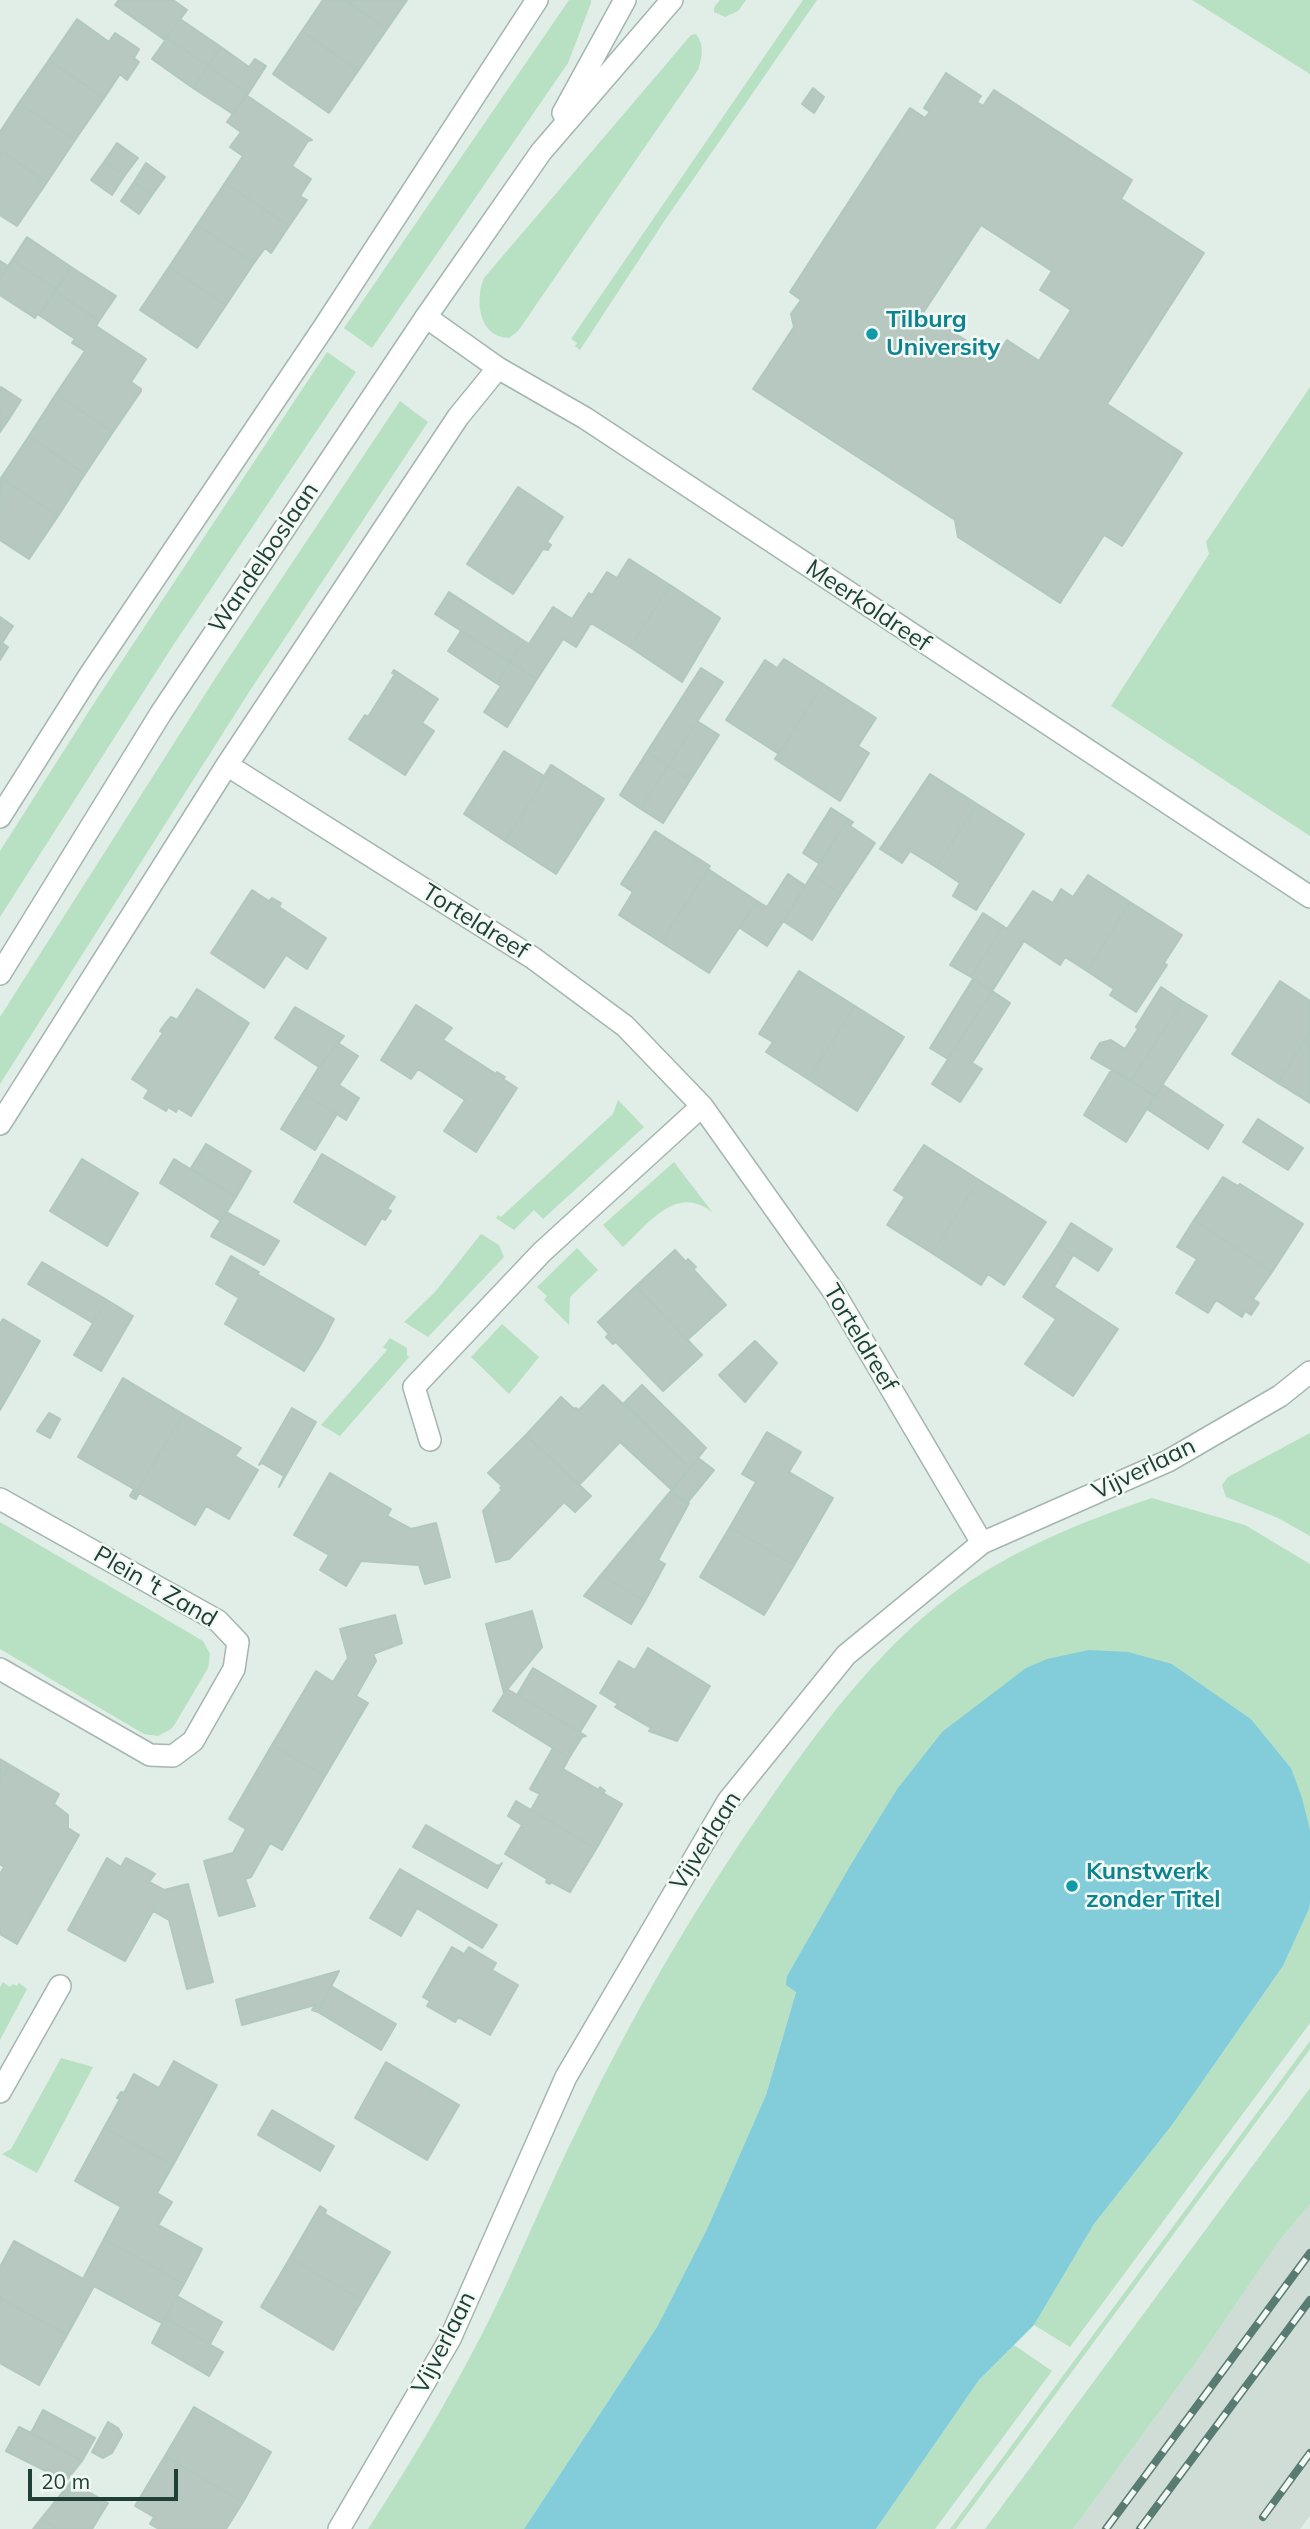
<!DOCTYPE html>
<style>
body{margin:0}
#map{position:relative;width:1310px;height:2529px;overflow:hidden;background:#e1ede7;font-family:Mulish,sans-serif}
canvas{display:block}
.scale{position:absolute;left:28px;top:2469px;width:150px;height:32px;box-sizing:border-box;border:4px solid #1f4037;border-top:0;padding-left:9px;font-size:21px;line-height:24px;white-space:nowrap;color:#1f4037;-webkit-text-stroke:5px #f2f9f5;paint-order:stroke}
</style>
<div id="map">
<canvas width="1310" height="2529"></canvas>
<div class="scale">20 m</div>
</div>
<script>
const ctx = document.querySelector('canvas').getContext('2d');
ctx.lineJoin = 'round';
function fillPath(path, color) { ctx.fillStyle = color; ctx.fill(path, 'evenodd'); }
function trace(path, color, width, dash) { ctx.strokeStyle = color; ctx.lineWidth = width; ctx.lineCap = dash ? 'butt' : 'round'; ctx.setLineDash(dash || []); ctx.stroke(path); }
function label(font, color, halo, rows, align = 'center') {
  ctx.font = font + ' Mulish,sans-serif'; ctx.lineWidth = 5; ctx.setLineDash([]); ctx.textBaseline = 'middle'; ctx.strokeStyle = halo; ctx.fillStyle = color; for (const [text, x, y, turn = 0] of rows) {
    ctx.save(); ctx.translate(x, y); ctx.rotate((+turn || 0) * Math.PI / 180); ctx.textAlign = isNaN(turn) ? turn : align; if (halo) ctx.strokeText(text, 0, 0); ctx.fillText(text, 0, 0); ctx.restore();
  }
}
fillPath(new Path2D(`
 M 1310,2204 L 1310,2516 L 1300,2529 L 1073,2529 L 1202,2354 L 1279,2241 Z`), '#cfddd6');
fillPath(new Path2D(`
 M 569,0 L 591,0 L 591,3 L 568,63 L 372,348 L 344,328 Z
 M 720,0 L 746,0 L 738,11 L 725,17 L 714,12 L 714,7 Z
 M 803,0 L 817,0 L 665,220 L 580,350 L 575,346 L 577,343 L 571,339 Z
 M 1192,0 L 1310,0 L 1310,74 Z
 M 696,34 C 705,46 702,57 698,70 L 518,331 L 509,338 C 478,337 475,300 484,278 L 691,35 Z
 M 327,352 L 356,372 L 172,647 L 0,917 L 0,851 L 98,697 Z
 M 1310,387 L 1310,836 L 1111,706 L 1209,554 L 1206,542 Z
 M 400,401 L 428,422 L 251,689 L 0,1084 L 0,1017 L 216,677 Z
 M 618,1100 L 644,1127 L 543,1219 L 534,1210 L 514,1230 L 496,1218 L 498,1215 L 501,1217 L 613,1114 Z
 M 674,1162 L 713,1213 C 677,1183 649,1223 623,1247 L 603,1225 Z
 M 481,1234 L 499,1245 L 504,1257 L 428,1337 L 404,1322 L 435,1292 Z
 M 577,1248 L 598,1270 L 570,1297 L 569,1325 L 544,1300 L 547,1296 L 537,1287 Z
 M 502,1324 L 539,1357 L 509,1394 L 471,1357 Z
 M 390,1338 L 407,1348 L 407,1355 L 409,1357 L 340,1436 L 321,1425 L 387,1350 L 383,1347 Z
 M 1310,1433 L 1310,1536 L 1278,1518 L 1226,1497 L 1222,1485 L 1228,1477 Z
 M 1152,1498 L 1245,1525 L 1310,1564 L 1310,1830 L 1291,1768 L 1251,1719 L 1172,1664 L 942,1732 L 897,1789 L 851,1864 L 787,1976 L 796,1992 L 766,2095 L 707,2229 L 657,2327 L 524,2529 L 368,2529 C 414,2458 458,2384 495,2308 C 524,2248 549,2186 579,2126 C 633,2013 696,1905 768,1802 C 820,1727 875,1653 948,1597 C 1008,1551 1081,1522 1152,1498 Z
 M 0,1522 L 203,1641 L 210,1654 L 208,1668 L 175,1724 L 171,1729 L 158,1736 L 144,1734 L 0,1649 Z
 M 1310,1903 L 1310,2023 L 1070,2347 L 1034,2325 L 1094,2224 L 1172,2125 L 1283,1966 L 1309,1909 Z
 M 3,1982 L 10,1987 L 13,1984 L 17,1986 L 19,1983 L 27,1989 L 0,2040 L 0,1987 Z
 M 1310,2041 L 1310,2049 L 956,2529 L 950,2529 Z
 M 61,2058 L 93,2067 L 37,2173 L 2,2154 L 11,2149 Z
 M 1310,2088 L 1310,2204 L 1279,2241 L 1202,2354 L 1073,2529 L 985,2529 Z
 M 1014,2345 L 1052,2371 L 935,2529 L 876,2529 L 979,2380 Z`), '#b7e1c2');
fillPath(new Path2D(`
 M 1089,1650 L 1128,1652 L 1172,1664 L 1251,1719 L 1291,1768 L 1302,1798 L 1310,1830 L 1310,1903 L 1309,1909 L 1283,1966 L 1172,2125 L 1094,2224 L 1034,2325 L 979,2380 L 876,2529 L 524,2529 L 657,2327 L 707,2229 L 766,2095 L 796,1992 L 786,1985 L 787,1976 L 851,1864 L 897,1789 L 942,1732 L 1026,1668 L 1047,1659 Z`), '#82cdd9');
const building = new Path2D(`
 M 119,0 L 173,0 L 187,10 L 165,40 L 115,5 Z
 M 323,0 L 345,0 L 387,29 L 358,71 L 302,31 Z
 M 345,0 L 407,0 L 387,29 Z
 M 77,19 L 109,42 L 115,33 L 139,49 L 134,58 L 139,62 L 127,80 L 120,74 L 104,98 L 49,60 Z
 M 180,19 L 221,47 L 208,66 L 167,38 Z
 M 302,31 L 358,71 L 329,113 L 273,74 Z
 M 167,38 L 208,66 L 193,88 L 152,59 Z
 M 221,47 L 249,67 L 255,59 L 266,66 L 248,94 L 208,66 Z
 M 49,60 L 104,98 L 75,140 L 19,103 Z
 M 208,66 L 248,94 L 233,114 L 193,88 Z
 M 946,73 L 981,96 L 977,102 L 983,106 L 994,90 L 1132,180 L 1121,199 L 1204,253 L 1107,404 L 1182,453 L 1122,546 L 1104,535 L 1060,603 L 958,537 L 955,520 L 753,389 L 794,327 L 791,314 L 801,300 L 790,292 L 910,108 L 925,118 L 930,112 L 924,108 ZM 981,225 L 1052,271 L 1040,290 L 1071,310 L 1039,361 L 1007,340 L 995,359 L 923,313 Z
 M 813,88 L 824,97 L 814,113 L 802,104 Z
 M 246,95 L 312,140 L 308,141 L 292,166 L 311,179 L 300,196 L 307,200 L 289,226 L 225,183 L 243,156 L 230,147 L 241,132 L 227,122 Z
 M 19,103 L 75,140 L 47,182 L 0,150 L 0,132 Z
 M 117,143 L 138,158 L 125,175 L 104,162 Z
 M 0,150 L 47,182 L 17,226 L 0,215 Z
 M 104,162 L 125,175 L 112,195 L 91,180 Z
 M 146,163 L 165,177 L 152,195 L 134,182 Z
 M 134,182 L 152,195 L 139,214 L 121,201 Z
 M 225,183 L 289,226 L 271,253 L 265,248 L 254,263 L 197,225 Z
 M 197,225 L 254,263 L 226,305 L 169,267 Z
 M 27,237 L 71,267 L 56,289 L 12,260 Z
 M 12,260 L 56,289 L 39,315 L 37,314 L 35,318 L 0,295 L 0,278 Z
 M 0,261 L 8,266 L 0,278 Z
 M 71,267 L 116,296 L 99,321 L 55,291 Z
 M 169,267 L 226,305 L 197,348 L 140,310 Z
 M 55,291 L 99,321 L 96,326 L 146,359 L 131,382 L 141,389 L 141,391 L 113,432 L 56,394 L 85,351 L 72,343 L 75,339 L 39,315 Z
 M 1,387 L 21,400 L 9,419 L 0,414 Z
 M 56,394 L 113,432 L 85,474 L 29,436 Z
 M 0,414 L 9,419 L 0,432 Z
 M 29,436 L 85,474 L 58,516 L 1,478 Z
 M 1,478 L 58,516 L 29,559 L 0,540 Z
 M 518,487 L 563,517 L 547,542 L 551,545 L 548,550 L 543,549 L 513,594 L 467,564 Z
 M 629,559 L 670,585 L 630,647 L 591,623 L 576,647 L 563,639 L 537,679 L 510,662 L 524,641 L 529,644 L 553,607 L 572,619 L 589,593 L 592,595 L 607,572 L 617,578 Z
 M 670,585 L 720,618 L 682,682 L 630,647 Z
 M 449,592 L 524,641 L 510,662 L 435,614 Z
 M 0,617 L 13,626 L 2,643 L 8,647 L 0,660 Z
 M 461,631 L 510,662 L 496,683 L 448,651 Z
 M 784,659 L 823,684 L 779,754 L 726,720 L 765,660 L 777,668 Z
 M 510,662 L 537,679 L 507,727 L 484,712 L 501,686 L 496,683 Z
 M 701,668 L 723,682 L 668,766 L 647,752 Z
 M 394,670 L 438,699 L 422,723 L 434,731 L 405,775 L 349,739 L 365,715 L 368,717 L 395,674 L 392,673 Z
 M 823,684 L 876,718 L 858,746 L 869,753 L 840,801 L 775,759 Z
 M 697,721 L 719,735 L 690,780 L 668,766 Z
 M 504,751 L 544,776 L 551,765 L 553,766 L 505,841 L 464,814 Z
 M 647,752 L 668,766 L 641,809 L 620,795 Z
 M 553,766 L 604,799 L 556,874 L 505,841 Z
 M 668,766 L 690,780 L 663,823 L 641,809 Z
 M 930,774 L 977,804 L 936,867 L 910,851 L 902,863 L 880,849 Z
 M 977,804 L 1024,834 L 976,910 L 953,896 L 960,883 L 936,867 Z
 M 831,808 L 848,819 L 820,864 L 803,853 Z
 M 848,819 L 853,822 L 850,826 L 875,843 L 841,894 L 812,875 Z
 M 655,831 L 710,866 L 661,942 L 619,915 L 633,892 L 621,884 Z
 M 708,869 L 757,901 L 709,973 L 661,942 Z
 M 788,874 L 806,886 L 767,946 L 740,928 L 757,901 L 767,907 Z
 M 812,875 L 841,894 L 812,940 L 783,921 Z
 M 1088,875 L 1130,902 L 1087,971 L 1065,957 L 1060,965 L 1024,941 L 992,991 L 971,977 L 1003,926 L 1007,929 L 1033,891 L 1053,903 L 1061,889 L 1073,897 Z
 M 252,890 L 269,901 L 272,898 L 281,903 L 279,907 L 326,938 L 307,969 L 286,955 L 264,988 L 211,953 Z
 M 1130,902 L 1182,935 L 1164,963 L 1167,965 L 1136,1012 L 1110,995 L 1114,989 L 1087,971 Z
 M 983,913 L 1003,926 L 971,977 L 950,965 Z
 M 799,971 L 855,1006 L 808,1079 L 766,1052 L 773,1042 L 759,1034 Z
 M 973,979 L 992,991 L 948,1059 L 930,1048 Z
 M 1280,981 L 1310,1001 L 1310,1032 L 1278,1083 L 1232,1054 Z
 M 1161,987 L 1182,1001 L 1131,1081 L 1091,1058 L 1100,1043 L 1111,1040 L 1125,1049 L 1138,1029 L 1136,1027 Z
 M 197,989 L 249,1023 L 191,1116 L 178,1108 L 176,1112 L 168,1107 L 166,1111 L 144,1098 L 149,1090 L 132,1079 L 163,1033 L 160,1031 L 165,1024 L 171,1017 L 177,1020 Z
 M 992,991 L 1010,1003 L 972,1063 L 982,1069 L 960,1102 L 932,1084 Z
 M 1182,1001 L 1207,1016 L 1155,1096 L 1131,1081 Z
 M 416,1005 L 452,1028 L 443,1040 L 496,1074 L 497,1072 L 505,1077 L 503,1079 L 517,1088 L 476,1152 L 444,1131 L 465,1100 L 418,1069 L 411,1079 L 381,1060 Z
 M 855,1006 L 904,1037 L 857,1111 L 808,1079 Z
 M 295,1007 L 344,1036 L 319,1067 L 275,1038 Z
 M 1310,1032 L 1310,1103 L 1278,1083 Z
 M 338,1043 L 358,1056 L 339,1085 L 359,1098 L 346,1120 L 303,1093 L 319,1067 Z
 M 1112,1069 L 1155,1096 L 1126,1142 L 1084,1115 Z
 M 1163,1085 L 1223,1125 L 1208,1149 L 1147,1109 Z
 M 303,1093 L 337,1114 L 315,1150 L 281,1129 Z
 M 1258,1119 L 1303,1148 L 1288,1170 L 1243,1142 Z
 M 206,1144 L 251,1171 L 236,1197 L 191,1168 Z
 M 924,1145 L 979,1180 L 932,1253 L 887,1225 L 905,1197 L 894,1190 Z
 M 322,1154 L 395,1197 L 387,1209 L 391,1211 L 385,1220 L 382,1218 L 365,1245 L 294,1202 Z
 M 82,1159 L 138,1193 L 107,1246 L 50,1211 Z
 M 174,1159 L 236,1197 L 221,1221 L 160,1183 Z
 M 1223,1177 L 1238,1186 L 1240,1184 L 1303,1224 L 1272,1272 L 1194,1220 Z
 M 979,1180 L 1046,1222 L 1004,1285 L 988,1274 L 981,1285 L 932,1253 Z
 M 226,1212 L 279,1241 L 264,1265 L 211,1236 Z
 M 1194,1220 L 1272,1272 L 1253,1299 L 1259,1303 L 1251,1315 L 1245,1311 L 1242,1317 L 1216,1300 L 1208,1313 L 1176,1293 L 1197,1259 L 1177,1247 Z
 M 1071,1223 L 1112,1249 L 1098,1271 L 1058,1245 Z
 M 1058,1245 L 1073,1255 L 1054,1287 L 1118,1329 L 1073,1396 L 1025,1364 L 1056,1319 L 1023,1297 Z
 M 675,1250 L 686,1262 L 688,1259 L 696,1267 L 693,1269 L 726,1305 L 687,1340 L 636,1286 Z
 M 231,1256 L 259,1272 L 257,1274 L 334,1319 L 321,1344 L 304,1371 L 225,1324 L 239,1298 L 216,1284 Z
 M 42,1262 L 107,1300 L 93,1323 L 28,1284 Z
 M 636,1286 L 702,1355 L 663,1391 L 616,1342 L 613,1344 L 606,1337 L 609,1334 L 598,1322 Z
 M 107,1300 L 133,1316 L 101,1371 L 74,1355 Z
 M 3,1319 L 40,1341 L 0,1410 L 0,1324 Z
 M 755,1341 L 777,1363 L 745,1402 L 719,1375 Z
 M 123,1378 L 183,1414 L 133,1498 L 130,1496 L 134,1489 L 78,1457 Z
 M 603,1385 L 690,1468 L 672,1490 L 620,1442 L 579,1485 L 526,1435 L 561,1397 L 574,1409 L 576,1408 L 579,1410 Z
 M 642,1385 L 706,1448 L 690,1468 L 624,1403 Z
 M 292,1408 L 316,1422 L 279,1487 L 284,1476 L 262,1463 L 259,1465 Z
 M 49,1413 L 60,1419 L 50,1438 L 37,1431 Z
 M 183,1414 L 241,1448 L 235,1456 L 258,1470 L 229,1519 L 206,1506 L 195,1525 L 139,1493 L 136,1499 L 133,1498 Z
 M 767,1432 L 801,1452 L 789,1472 L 833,1498 L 794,1565 L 730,1527 L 756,1482 L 742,1474 Z
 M 526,1435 L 591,1496 L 575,1512 L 564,1502 L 509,1559 L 496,1562 L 483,1511 L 502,1490 L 500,1488 L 502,1486 L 488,1473 Z
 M 698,1458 L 714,1470 L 687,1503 L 670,1492 Z
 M 330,1473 L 391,1509 L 387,1516 L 411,1529 L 436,1523 L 450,1577 L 425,1584 L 419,1565 L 361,1561 L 346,1586 L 320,1570 L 329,1555 L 294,1535 Z
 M 670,1492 L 689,1503 L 658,1560 L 665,1564 L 645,1601 L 601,1575 Z
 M 730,1527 L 794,1565 L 764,1615 L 700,1577 Z
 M 601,1575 L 645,1601 L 631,1624 L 584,1596 Z
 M 532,1611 L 542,1647 L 504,1693 L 486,1624 Z
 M 395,1615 L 402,1643 L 373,1654 L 376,1661 L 356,1696 L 368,1703 L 325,1776 L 272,1745 L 316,1671 L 333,1682 L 348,1658 L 340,1629 Z
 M 648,1648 L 710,1686 L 677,1741 L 649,1731 L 651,1728 L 615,1707 L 618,1704 L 600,1693 L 619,1661 L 635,1670 Z
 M 533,1668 L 596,1706 L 580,1732 L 517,1695 Z
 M 507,1689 L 586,1736 L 582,1737 L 569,1758 L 493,1711 Z
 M 272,1745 L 325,1776 L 282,1850 L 270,1843 L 251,1877 L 245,1879 L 255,1906 L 219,1916 L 204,1861 L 233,1853 L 246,1829 L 229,1819 Z
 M 553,1748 L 569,1758 L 563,1769 L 599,1790 L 600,1787 L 605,1791 L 603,1793 L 622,1804 L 596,1849 L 531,1810 L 540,1794 L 530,1789 Z
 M 0,1759 L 10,1765 L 0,1782 Z
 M 10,1765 L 59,1794 L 54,1804 L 68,1815 L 68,1828 L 79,1835 L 17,1944 L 0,1934 L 0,1874 L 4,1867 L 0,1864 L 0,1782 Z
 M 516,1801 L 596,1849 L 570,1892 L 551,1882 L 550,1884 L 546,1882 L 547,1879 L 505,1854 L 522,1825 L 508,1816 Z
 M 426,1825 L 498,1866 L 502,1863 L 487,1888 L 413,1847 Z
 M 107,1858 L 121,1867 L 126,1858 L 155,1874 L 149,1882 L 164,1890 L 188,1884 L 213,1982 L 187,1989 L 169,1920 L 153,1911 L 125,1961 L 68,1930 Z
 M 400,1869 L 497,1925 L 482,1948 L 417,1908 L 401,1936 L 370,1918 Z
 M 452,1947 L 464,1954 L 469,1947 L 496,1963 L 492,1970 L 518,1985 L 490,2035 L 458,2017 L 455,2022 L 427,2006 L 430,2001 L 423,1997 Z
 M 339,1971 L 318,2012 L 312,2010 L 315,2005 L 242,2025 L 236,2000 Z
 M 331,1986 L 396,2024 L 381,2050 L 318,2012 Z
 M 174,2061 L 217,2085 L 173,2165 L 104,2128 L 120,2099 L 117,2098 L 121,2092 L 124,2093 L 134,2074 L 159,2088 Z
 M 386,2062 L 459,2105 L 427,2160 L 355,2118 Z
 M 272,2110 L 334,2146 L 320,2171 L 258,2135 Z
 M 104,2128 L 173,2165 L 157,2193 L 172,2202 L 158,2225 L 202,2249 L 184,2284 L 104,2239 L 121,2207 L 75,2181 Z
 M 320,2206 L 326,2210 L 325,2214 L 390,2252 L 362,2300 L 290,2258 Z
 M 104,2239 L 184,2284 L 162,2323 L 94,2286 L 67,2335 L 0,2298 L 0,2267 L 14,2241 L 83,2279 Z
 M 290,2258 L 362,2300 L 333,2350 L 261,2307 Z
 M 177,2296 L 222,2322 L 210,2344 L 165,2318 Z
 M 0,2298 L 67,2335 L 39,2385 L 0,2363 Z
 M 165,2318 L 223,2352 L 209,2376 L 152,2343 Z
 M 194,2407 L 271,2452 L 243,2502 L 165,2456 Z
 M 43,2410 L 95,2438 L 82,2461 L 31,2433 Z
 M 108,2422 L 118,2428 L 122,2435 L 112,2453 L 103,2458 L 92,2452 Z
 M 19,2427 L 31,2433 L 82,2461 L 66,2481 L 6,2451 Z
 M 165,2456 L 243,2502 L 226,2529 L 159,2529 L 150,2524 L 154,2517 L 135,2506 Z
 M 71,2482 L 108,2503 L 92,2529 L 59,2529 L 41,2519 Z
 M 41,2519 L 59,2529 L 33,2529 Z`);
fillPath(building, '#b6c8c0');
trace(building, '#b2c8be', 2);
const minor = new Path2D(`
 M 426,317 L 498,368 L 585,418 L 1310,897
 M 227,765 L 533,958 L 625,1026 L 702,1106 L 834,1292 L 982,1543
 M 0,817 L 89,676 L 324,327 L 537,0
 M 0,1124 L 227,765 L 458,417 L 498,368
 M 430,1440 L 414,1387 L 542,1252 L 702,1106
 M 0,1499 L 218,1621 L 238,1642 L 234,1669 L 193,1741 L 173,1756 L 150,1755 L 0,1669
 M 0,2092 L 60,1986
 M 339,2529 L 450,2339 L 566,2077 L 728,1801 L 846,1655 L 982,1543 L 1168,1461 L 1280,1396 L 1310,1372`);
const tertiary = new Path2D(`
 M 563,113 L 625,0
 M 0,974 L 161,713 L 426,317 L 541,152 L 672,0`);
trace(minor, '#a3b6af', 24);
trace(tertiary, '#a3b6af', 24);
trace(minor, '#fff', 21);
trace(tertiary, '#fff', 21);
const rail = new Path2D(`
 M 1263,2517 L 1310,2453
 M 1106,2529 L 1310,2253
 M 1140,2529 L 1310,2300`);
trace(rail, '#597c72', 8);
trace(rail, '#f2f9f5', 5, [16]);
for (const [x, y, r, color] of [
 [872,334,7,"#0f9aa8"],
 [1072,1886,7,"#0f9aa8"]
]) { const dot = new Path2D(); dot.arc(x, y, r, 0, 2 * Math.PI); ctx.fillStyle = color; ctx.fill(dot); trace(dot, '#f2f9f5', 2.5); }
label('bold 24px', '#0d838f', '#f2f9f5', [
 ["Tilburg",886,320],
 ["University",886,348],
 ["Kunstwerk",1086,1872],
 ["zonder Titel",1086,1900]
], 'left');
label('24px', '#1f4037', '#f2f9f5', [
 ["Wandelboslaan",264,558,-56],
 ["Meerkoldreef",868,606,34],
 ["Torteldreef",475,922,32],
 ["Torteldreef",860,1338,59],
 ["Vijverlaan",1144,1469,-26],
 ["Plein 't Zand",155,1587,30],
 ["Vijverlaan",706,1841,-58],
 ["Vijverlaan",444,2343,-63]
]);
</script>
